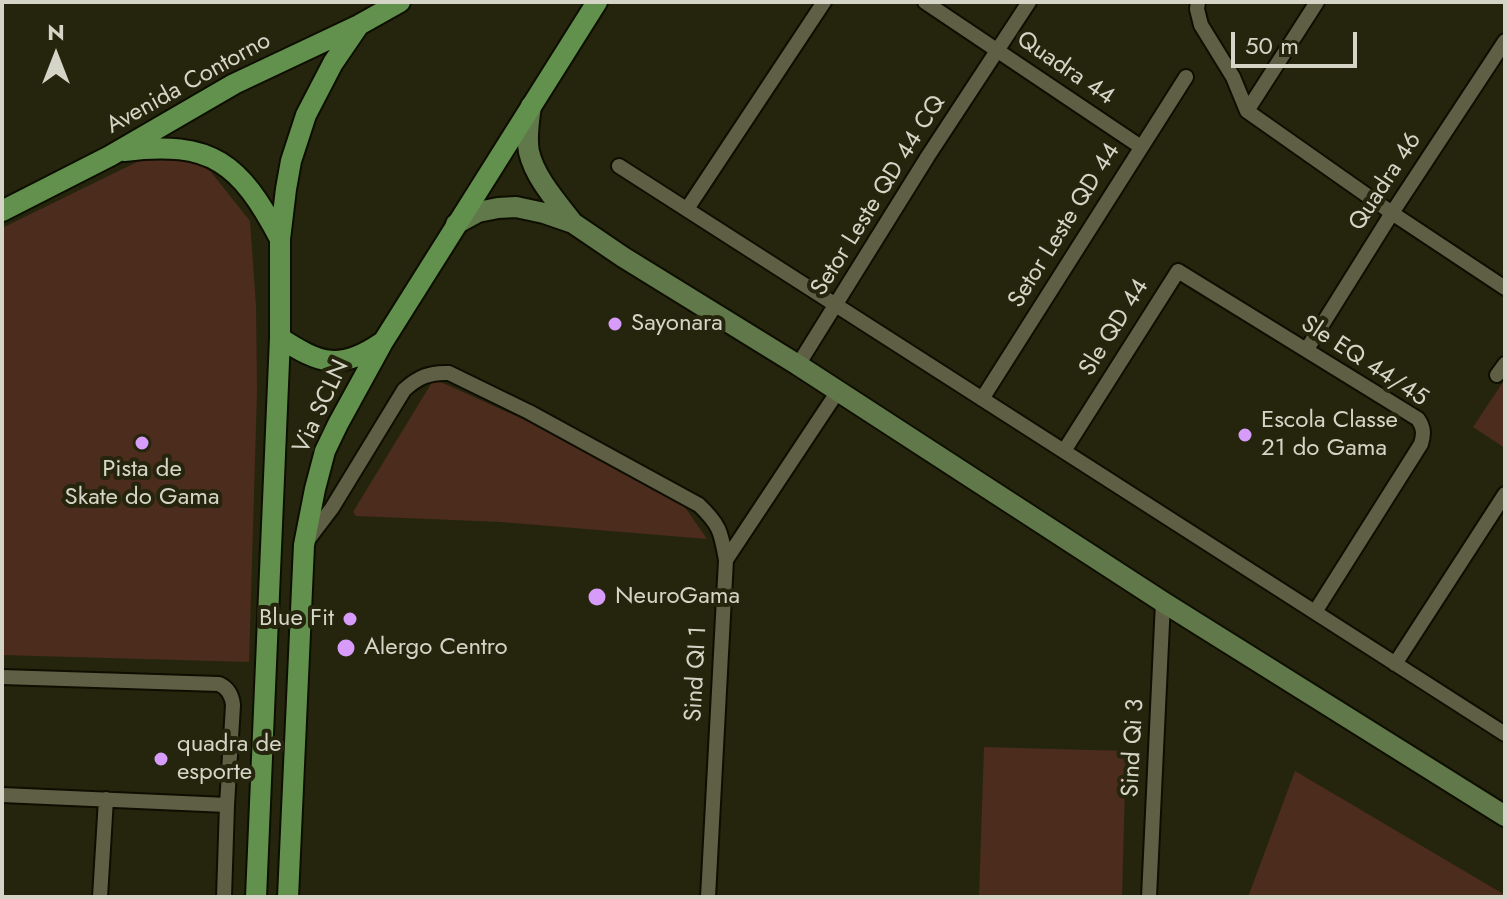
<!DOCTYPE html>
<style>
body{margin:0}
#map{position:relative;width:1507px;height:899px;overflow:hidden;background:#25250d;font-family:Jost,sans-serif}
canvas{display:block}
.frame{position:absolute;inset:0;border:4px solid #d4d5c6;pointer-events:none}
.north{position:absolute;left:16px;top:16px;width:80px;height:80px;-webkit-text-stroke:6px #25250d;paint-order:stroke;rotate:0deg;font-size:22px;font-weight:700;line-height:32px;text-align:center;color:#d4d5c6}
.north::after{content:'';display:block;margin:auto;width:28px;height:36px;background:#d4d5c6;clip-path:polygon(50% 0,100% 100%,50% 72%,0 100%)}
.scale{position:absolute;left:1231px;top:32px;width:126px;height:36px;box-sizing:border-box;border:4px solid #d4d5c6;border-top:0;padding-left:10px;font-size:24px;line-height:28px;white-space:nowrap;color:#d4d5c6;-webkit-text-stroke:6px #25250d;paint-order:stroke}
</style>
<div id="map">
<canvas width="1507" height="899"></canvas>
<div class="frame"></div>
<div class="north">N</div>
<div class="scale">50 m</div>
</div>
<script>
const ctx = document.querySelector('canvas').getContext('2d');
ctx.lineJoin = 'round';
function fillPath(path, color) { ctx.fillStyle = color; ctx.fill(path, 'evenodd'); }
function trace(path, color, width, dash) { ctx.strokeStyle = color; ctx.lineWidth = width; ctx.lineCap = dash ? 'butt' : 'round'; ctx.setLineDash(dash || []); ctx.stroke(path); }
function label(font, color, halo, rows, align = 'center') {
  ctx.font = font + ' Jost,sans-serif'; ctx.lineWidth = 8; ctx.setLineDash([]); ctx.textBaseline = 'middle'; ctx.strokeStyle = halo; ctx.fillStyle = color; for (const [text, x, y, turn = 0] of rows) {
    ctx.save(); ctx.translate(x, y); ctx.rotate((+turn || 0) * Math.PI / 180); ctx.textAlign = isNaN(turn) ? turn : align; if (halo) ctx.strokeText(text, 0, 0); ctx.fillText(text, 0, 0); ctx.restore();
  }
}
fillPath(new Path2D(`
 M 143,159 L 203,162 L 250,221 L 256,306 L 257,392 L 249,662 L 2,655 L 2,228 Z
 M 434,379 L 547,430 L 682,503 L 707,539 L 501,522 L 356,516 L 353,512 Z
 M 1505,379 L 1505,448 L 1473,427 Z
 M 984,747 L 1126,751 L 1122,897 L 979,897 Z
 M 1295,771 L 1505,895 L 1505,897 L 1248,897 Z`), '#4c2c1d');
const street = new Path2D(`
 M 925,2 L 1141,147
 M 1198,2 L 1197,9 L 1201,25 L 1233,77 L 1247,111 L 1392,213 L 1505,288
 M 1247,111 L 1317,2
 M 619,166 L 1505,734
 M 687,209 L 824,2
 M 1307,349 L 1392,213 L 1505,41
 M 798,365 L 928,156 L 1029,2
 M 1497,375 L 1505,364
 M 982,399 L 1186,77
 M 1064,451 L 1178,271 L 1418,419 C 1424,428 1424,434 1421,444 L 1315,612
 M 307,541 L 332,508 L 404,390 C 418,377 430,372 449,373 L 529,412 L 699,505 C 720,525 721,532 726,560
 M 1395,664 L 1505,494
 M 2,677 L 219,684 C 228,688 232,695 233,705 L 227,805 L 224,897
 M 2,795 L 227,805
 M 100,897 L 106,799
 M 708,897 L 726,560 L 838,391
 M 1149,897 L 1163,602`);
const secondary = new Path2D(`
 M 531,106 C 529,121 526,137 529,152 C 535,178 557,202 573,223
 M 456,224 L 478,212 L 498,208 L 516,207 L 544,213 L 573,223 L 623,257 L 798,365 L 1163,602 L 1505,816`);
const primary = new Path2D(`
 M 124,151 C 212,140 240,163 280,239
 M 2,211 L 110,156 L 234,84 L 359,25 L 400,2
 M 280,338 C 320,364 340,371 381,343
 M 256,897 L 280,338 L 280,239 L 286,189 L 291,161 L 306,115 L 333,63 L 359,25
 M 288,897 L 304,545 L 315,489 L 325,451 L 338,424 L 383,342 L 597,2`);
trace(street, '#0e0e00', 18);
trace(secondary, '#0e0e00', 24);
trace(primary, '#0e0e00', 24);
trace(street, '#5e5f45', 14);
trace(secondary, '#60784a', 20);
trace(primary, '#62914e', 20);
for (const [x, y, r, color] of [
 [615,324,8,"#d79bf9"],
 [1245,435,8,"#d79bf9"],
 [142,443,8,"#d79bf9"],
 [597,597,10,"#d79bf9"],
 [350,619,8,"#d79bf9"],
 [346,648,10,"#d79bf9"],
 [161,759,8,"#d79bf9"]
]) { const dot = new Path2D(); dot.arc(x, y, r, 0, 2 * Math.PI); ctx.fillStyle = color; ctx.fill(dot); trace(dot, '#25250d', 3); }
label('24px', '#d4d5c6', '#25250d', [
 ["Quadra 44",1065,69,34],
 ["Avenida Contorno",189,84,-29],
 ["Quadra 46",1386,182,-57],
 ["Setor Leste QD 44 CQ",879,196,-58],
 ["Setor Leste QD 44",1065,226,-58],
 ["Sle QD 44",1115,328,-58],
 ["Sle EQ 44/45",1364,362,33],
 ["Via SCLN",322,407,-65],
 ["Sind QI 1",697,674,-87],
 ["Sind Qi 3",1134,748,-87]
]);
label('24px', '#d4d5c6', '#25250d', [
 ["Sayonara",631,324],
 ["Escola Classe",1261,421],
 ["21 do Gama",1261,449],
 ["Pista de",142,470,"center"],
 ["Skate do Gama",142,498,"center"],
 ["NeuroGama",615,597],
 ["Blue Fit",334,619,"right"],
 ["Alergo Centro",364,648],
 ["quadra de",177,745],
 ["esporte",177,773]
], 'left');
</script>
